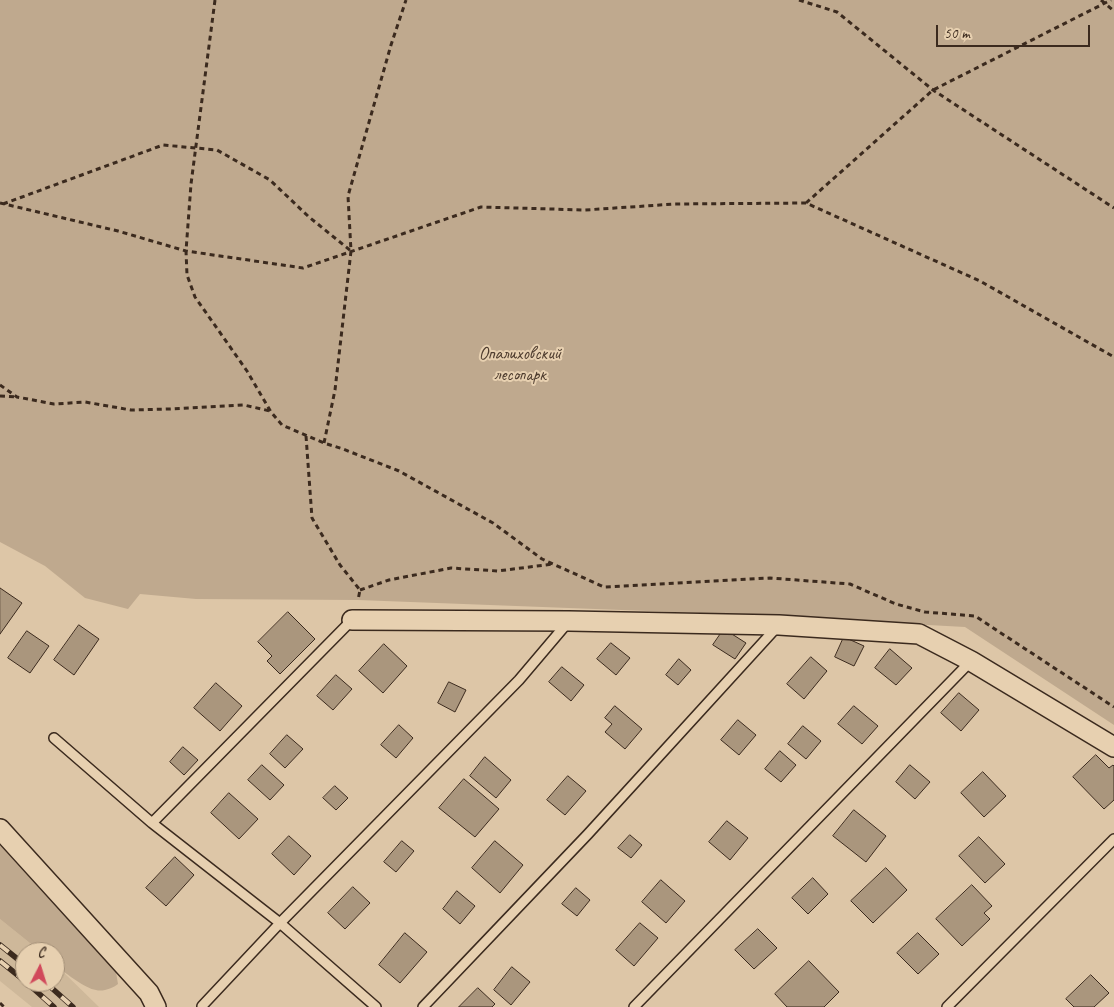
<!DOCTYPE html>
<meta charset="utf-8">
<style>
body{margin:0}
#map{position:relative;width:1114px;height:1007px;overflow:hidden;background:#ddc6a7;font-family:Caveat,sans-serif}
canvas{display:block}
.north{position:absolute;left:15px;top:942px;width:50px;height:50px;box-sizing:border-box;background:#e7d0b0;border:1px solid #a28e76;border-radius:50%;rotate:5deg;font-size:14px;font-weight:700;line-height:20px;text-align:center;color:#3b2a1e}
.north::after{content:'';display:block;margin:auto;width:18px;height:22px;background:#d1495b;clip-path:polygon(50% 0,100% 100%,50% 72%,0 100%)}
.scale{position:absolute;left:936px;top:25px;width:154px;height:22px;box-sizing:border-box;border:2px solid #3b2a1e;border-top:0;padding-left:6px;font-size:15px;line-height:18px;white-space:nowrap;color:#3b2a1e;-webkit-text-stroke:4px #e7d0b0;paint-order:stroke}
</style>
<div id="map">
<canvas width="1114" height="1007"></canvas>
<div class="north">С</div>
<div class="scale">50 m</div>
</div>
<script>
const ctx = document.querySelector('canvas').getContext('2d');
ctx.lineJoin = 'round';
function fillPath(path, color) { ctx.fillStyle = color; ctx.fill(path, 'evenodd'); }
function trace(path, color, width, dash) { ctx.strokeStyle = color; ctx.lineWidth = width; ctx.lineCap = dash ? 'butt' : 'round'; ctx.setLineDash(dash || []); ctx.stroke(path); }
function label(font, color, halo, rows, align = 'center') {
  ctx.font = font + ' Caveat,sans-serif'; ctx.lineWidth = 4; ctx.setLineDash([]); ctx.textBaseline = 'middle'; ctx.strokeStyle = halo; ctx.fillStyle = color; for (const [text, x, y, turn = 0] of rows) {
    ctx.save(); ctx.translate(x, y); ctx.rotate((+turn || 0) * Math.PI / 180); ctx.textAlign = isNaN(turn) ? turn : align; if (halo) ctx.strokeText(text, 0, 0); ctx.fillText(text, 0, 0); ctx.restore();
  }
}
fillPath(new Path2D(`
 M 0,919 L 41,952 L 25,952 L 25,982 L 55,982 L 55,964 L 99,1007 L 32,1007 L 0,981 Z`), '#ceb89a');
fillPath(new Path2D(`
 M 0,0 L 1114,0 L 1114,725 L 965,627 L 727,614 L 358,600 L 196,599 L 140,594 L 128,609 L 85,598 L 45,566 L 0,542 Z
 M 0,838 L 104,950 L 116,972 L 118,984 C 113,988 103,992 96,990 C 86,989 62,971 55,964 L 55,952 L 41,952 L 0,919 Z`), '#bfa98e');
const building = new Path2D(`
 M 0,588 L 22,603 L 0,634 Z
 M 288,612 L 315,639 L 280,674 L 267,661 L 272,656 L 258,642 Z
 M 79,625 L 99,639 L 74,675 L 54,660 Z
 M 724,629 L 746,643 L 735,659 L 713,645 Z
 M 27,631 L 49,646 L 30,673 L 8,658 Z
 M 844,637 L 864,646 L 854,666 L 835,657 Z
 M 611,643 L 630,658 L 616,675 L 597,659 Z
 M 384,644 L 407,666 L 383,693 L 359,671 Z
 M 890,649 L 912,668 L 896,685 L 875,668 Z
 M 811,657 L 827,671 L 804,699 L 787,684 Z
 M 679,659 L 691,670 L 678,685 L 666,675 Z
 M 562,667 L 584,685 L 571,701 L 549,682 Z
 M 336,675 L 352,689 L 333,710 L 317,696 Z
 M 449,682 L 466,690 L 455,712 L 438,703 Z
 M 216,683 L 242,706 L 220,731 L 194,708 Z
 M 959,693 L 979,710 L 961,731 L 941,713 Z
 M 615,706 L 642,729 L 625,749 L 605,732 L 612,724 L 605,718 Z
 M 854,706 L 878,726 L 862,744 L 838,724 Z
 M 738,720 L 756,735 L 739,755 L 721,740 Z
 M 399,725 L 413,738 L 396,758 L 381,745 Z
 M 803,726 L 821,741 L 806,759 L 788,744 Z
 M 287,735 L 303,749 L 285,768 L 270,754 Z
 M 183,747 L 198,760 L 184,775 L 170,762 Z
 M 780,751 L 796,765 L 781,782 L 765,769 Z
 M 1096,755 L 1109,768 L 1113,765 L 1114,766 L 1114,800 L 1104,809 L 1073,777 Z
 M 485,757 L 511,780 L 496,798 L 470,776 Z
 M 262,765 L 284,785 L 270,800 L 248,780 Z
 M 910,765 L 930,782 L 915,799 L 896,782 Z
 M 983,772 L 1006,796 L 984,817 L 961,793 Z
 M 568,776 L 586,791 L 565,815 L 547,800 Z
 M 464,779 L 499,809 L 475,837 L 439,808 Z
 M 335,786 L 348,798 L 336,810 L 323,798 Z
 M 229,793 L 258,819 L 239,839 L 211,813 Z
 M 854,810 L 886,836 L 866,862 L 833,836 Z
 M 727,821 L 748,838 L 730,860 L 709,842 Z
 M 630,835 L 642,845 L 631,858 L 618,848 Z
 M 289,836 L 311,856 L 294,875 L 272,854 Z
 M 979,837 L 1005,864 L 985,883 L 959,856 Z
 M 402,841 L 414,851 L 396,872 L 384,862 Z
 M 495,841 L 523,865 L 500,893 L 472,868 Z
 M 175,857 L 194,875 L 166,906 L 146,888 Z
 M 886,868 L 907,890 L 873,923 L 851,901 Z
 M 813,878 L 828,894 L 808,914 L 792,898 Z
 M 661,880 L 685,901 L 666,923 L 642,902 Z
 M 972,885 L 992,906 L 984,913 L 990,919 L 962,946 L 936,919 Z
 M 353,887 L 370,903 L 345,929 L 328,913 Z
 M 576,888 L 590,900 L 577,916 L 562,904 Z
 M 457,891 L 475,906 L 460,924 L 443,909 Z
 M 640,923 L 658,938 L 634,966 L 616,950 Z
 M 758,929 L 777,948 L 754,969 L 735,950 Z
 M 405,933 L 427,952 L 400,983 L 379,965 Z
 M 918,933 L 939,954 L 918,974 L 897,953 Z
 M 809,961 L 839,992 L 824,1007 L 787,1007 L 775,994 Z
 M 512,967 L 530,982 L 511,1005 L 494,990 Z
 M 1091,975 L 1109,993 L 1094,1007 L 1074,1007 L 1066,999 Z
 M 478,988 L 495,1004 L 492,1007 L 459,1007 Z`);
fillPath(building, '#aa967d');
trace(building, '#3b2a1e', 1);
const service = new Path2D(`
 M 54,738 L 152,823 L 280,923 L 376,1007
 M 152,823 L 352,620
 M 202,1006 L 280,923 L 519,680 L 569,621
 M 423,1007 L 588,834 L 777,627
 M 634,1007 L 971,661
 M 947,1007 L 1114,839`);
const minor = new Path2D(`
 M 352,620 L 569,621 L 779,625 L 919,634 L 971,661 L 1114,747
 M 0,829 L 149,993 L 156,1007`);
trace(service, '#3b2a1e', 12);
trace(minor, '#3b2a1e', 22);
trace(new Path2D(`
 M 215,0 L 191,184 L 186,251 L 187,275 L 195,297 L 247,371 L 271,412 L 282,425 L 324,443 L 343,449 L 399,471 L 493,523 L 542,559 L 604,587 L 770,578 L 850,584 L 896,604 L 925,612 L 975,616 L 1114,707
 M 799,0 L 837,12 L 933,90 L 1114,208
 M 1101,0 L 1114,11
 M 0,203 L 118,231 L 186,251 L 303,268 L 481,207 L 585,210 L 675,204 L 806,203 L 980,281 L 1114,357
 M 806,203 L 933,90 L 1111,0
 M 3,204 L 163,145 L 217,150 L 270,180 L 309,217 L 351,251
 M 0,385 L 17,397 L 54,404 L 85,402 L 131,410 L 169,409 L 244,405 L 270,411
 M 0,396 L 17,397
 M 306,436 L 312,518 L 340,565 L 360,590 L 358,600
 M 324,443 L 335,390 L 351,251 L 348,196 L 391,45 L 406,0
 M 360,590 L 389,580 L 451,568 L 498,571 L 553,564
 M 0,1003 L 4,1007`), '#3b2a1e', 3, [5, 4]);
trace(service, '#e7d0b0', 9);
trace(minor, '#e7d0b0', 19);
const rail = new Path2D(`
 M 0,945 L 25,965
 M 0,961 L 25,981
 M 26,982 L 54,1007
 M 45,982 L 73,1007`);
trace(rail, '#3b2a1e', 5.5);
trace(rail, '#e7d0b0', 4, [11]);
label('18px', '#4f3d2f', '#e7d0b0', [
 ["Опалиховский",520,354],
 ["лесопарк",520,375]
]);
</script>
